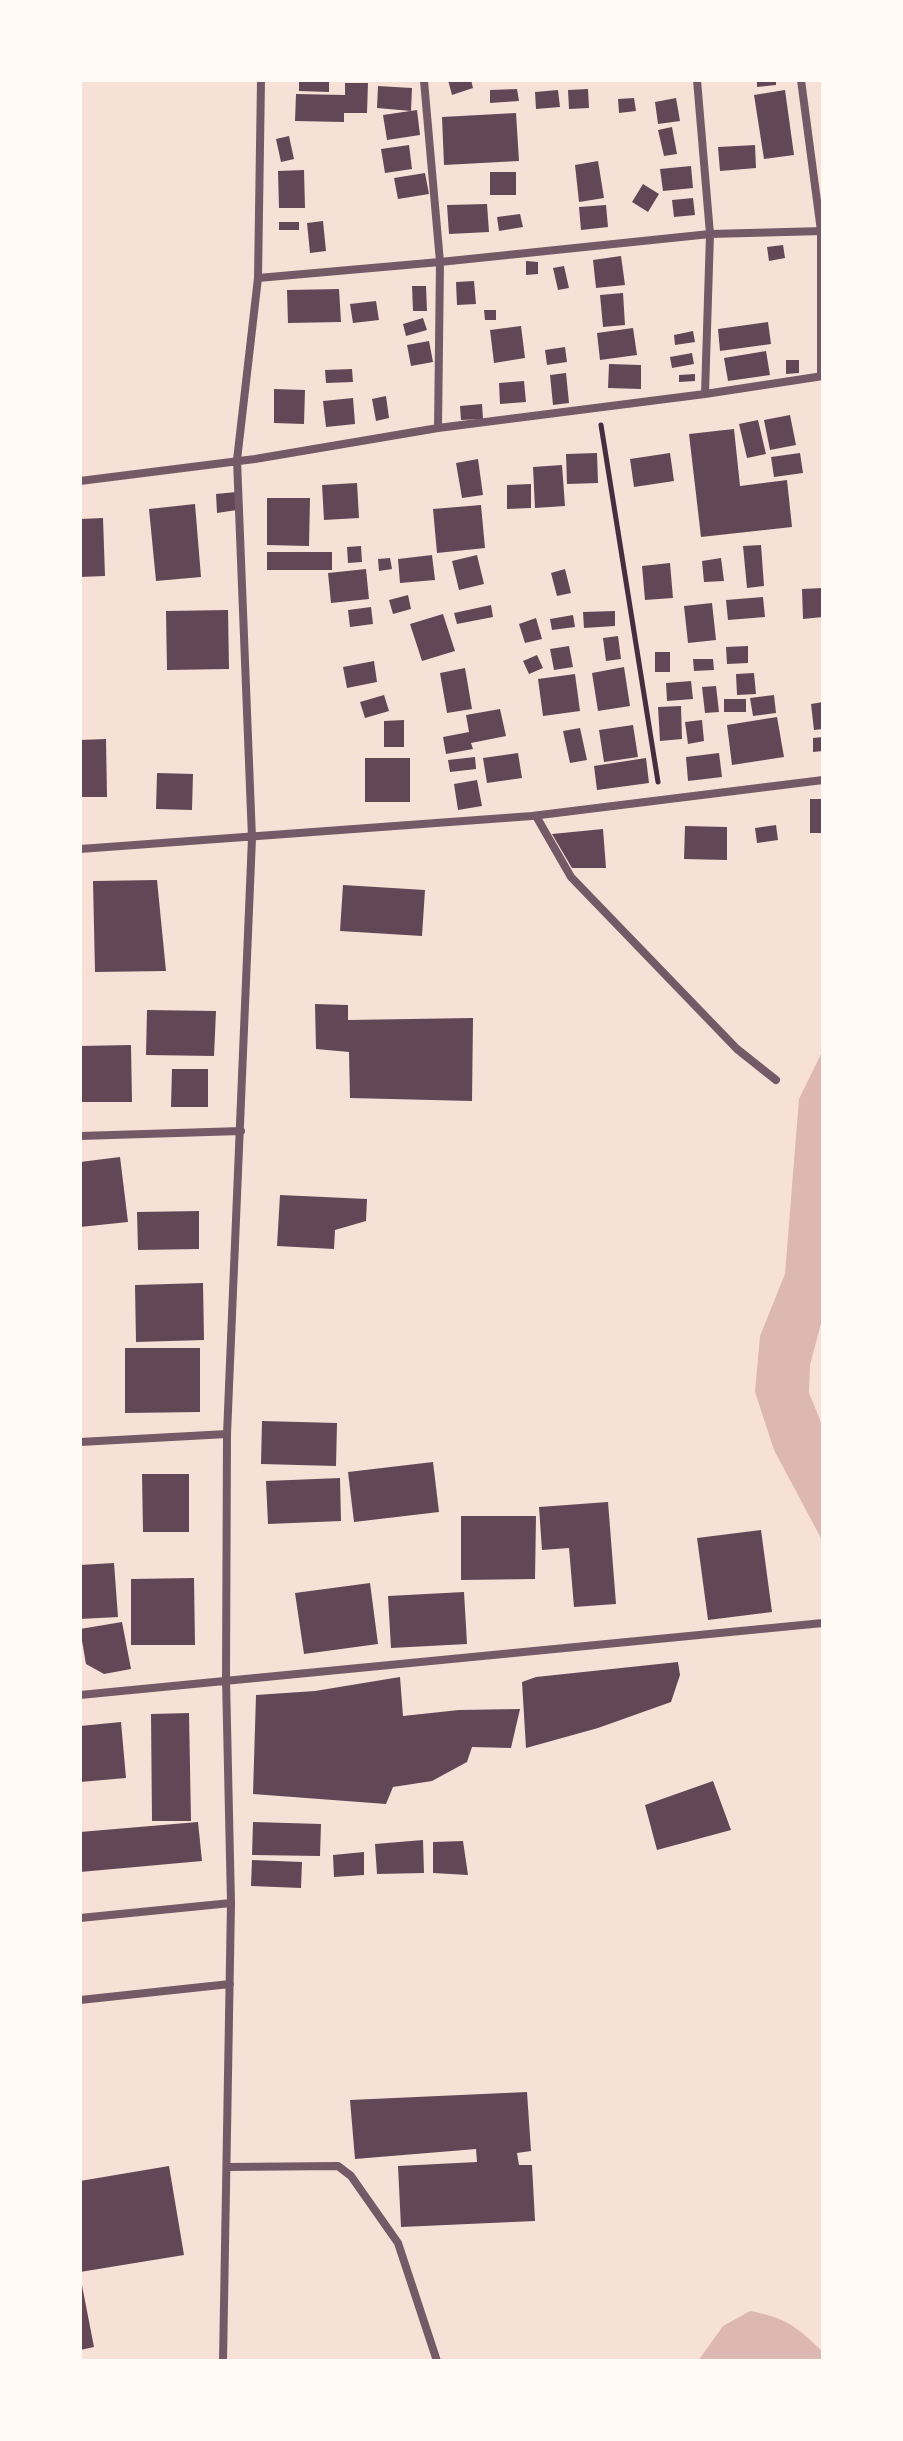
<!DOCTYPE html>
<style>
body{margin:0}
#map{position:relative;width:903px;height:2441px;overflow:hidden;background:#f7e1d7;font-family:"Alegreya Sans",sans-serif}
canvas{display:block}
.frame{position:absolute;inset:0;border:82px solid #fffaf5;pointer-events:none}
</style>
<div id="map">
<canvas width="903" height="2441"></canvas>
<div class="frame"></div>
</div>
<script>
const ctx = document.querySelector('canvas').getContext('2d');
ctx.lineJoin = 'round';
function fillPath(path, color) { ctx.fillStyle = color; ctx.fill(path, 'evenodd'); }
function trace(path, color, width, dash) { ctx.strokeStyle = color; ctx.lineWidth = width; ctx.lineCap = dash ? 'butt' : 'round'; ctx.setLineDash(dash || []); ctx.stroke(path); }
fillPath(new Path2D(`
 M 823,1050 L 823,1316 L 810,1365 L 809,1393 L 823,1427 L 823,1542 L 774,1450 L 755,1392 L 760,1336 L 785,1274 L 799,1099 Z
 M 750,2311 C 787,2318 797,2327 823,2352 L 823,2361 L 698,2361 L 723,2326 Z`), '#dcb8b0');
fillPath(new Path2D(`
 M 299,80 L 329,80 L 329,92 L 299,91 Z
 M 448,80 L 471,80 L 473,88 L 452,95 Z
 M 757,80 L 776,80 L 776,85 L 757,87 Z
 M 345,83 L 368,83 L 367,113 L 344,113 L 344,122 L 295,121 L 296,94 L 345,95 Z
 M 378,86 L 412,88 L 411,111 L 377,108 Z
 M 517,89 L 519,101 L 490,103 L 490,90 Z
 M 588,89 L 589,108 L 569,109 L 568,90 Z
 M 558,90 L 560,107 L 536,109 L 535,92 Z
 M 785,90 L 794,155 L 764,159 L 754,95 Z
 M 634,98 L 636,111 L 619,113 L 618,99 Z
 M 676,98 L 680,121 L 658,124 L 655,102 Z
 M 417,110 L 420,135 L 387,140 L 383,115 Z
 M 516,113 L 519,161 L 444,165 L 442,117 Z
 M 672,127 L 677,154 L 664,156 L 658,130 Z
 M 289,136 L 294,159 L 281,162 L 276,139 Z
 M 409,145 L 412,169 L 385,173 L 381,149 Z
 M 755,145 L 756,168 L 720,171 L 718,147 Z
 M 598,161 L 604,198 L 579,202 L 575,165 Z
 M 691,166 L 693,188 L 663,191 L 660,169 Z
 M 304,170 L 305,208 L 279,208 L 278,171 Z
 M 490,172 L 516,172 L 516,195 L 490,195 Z
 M 425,173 L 429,194 L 398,199 L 394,178 Z
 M 643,184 L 659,194 L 648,212 L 632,202 Z
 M 693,198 L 695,215 L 674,217 L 672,200 Z
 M 487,204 L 489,232 L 449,234 L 447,205 Z
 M 606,205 L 608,227 L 581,230 L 579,207 Z
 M 520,214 L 523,227 L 499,231 L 497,217 Z
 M 323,221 L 326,251 L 310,253 L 307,223 Z
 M 279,222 L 299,222 L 299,230 L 279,230 Z
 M 783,245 L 785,258 L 769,261 L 767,247 Z
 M 621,256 L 625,285 L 596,288 L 593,260 Z
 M 526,261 L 538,262 L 538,274 L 526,275 Z
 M 564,266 L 569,288 L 558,290 L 553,268 Z
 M 474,281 L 476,304 L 457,305 L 456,282 Z
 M 412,286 L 426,286 L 427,311 L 413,311 Z
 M 339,289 L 341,322 L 288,323 L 287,290 Z
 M 623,293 L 625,325 L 603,327 L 600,295 Z
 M 376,301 L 379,320 L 353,323 L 350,304 Z
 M 484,310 L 496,310 L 496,320 L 485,320 Z
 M 423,318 L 427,330 L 406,336 L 403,324 Z
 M 768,322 L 771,344 L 720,351 L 718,329 Z
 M 521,326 L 525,358 L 494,363 L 490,330 Z
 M 633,328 L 637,355 L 600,360 L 597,333 Z
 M 693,331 L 695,342 L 675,345 L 674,335 Z
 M 429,341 L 433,362 L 411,366 L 407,345 Z
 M 565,347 L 567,362 L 547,365 L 545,350 Z
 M 766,351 L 770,375 L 728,381 L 724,358 Z
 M 692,353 L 694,364 L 672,368 L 670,357 Z
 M 786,360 L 799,360 L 799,373 L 786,374 Z
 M 609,364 L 641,365 L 641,389 L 608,388 Z
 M 352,369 L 353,382 L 326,383 L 325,370 Z
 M 566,373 L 569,403 L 553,405 L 550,375 Z
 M 695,374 L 695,381 L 679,382 L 679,375 Z
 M 524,381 L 526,402 L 500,404 L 499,383 Z
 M 274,389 L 305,390 L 304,424 L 274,423 Z
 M 386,396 L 389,418 L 376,421 L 372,399 Z
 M 353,398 L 355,424 L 326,427 L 323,401 Z
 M 482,404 L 483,419 L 461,420 L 460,406 Z
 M 790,415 L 796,445 L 770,450 L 764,420 Z
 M 758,420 L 766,454 L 747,458 L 739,424 Z
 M 734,429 L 740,486 L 787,480 L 792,527 L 701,537 L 689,434 Z
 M 597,453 L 598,483 L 567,484 L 566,454 Z
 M 670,453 L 674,481 L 634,487 L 630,459 Z
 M 800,453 L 803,473 L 774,477 L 771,457 Z
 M 478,459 L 483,495 L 462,498 L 456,463 Z
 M 562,465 L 565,506 L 535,508 L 533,467 Z
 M 357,483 L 359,518 L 324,520 L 322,485 Z
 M 531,484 L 531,508 L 507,509 L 507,485 Z
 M 236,492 L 237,510 L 217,513 L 216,494 Z
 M 267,498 L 310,498 L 309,546 L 267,545 Z
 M 195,504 L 201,577 L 156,581 L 149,509 Z
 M 481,505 L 485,548 L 437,553 L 433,509 Z
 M 103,518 L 105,576 L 80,577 L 80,519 Z
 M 761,545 L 764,586 L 747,588 L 743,546 Z
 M 361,546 L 362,562 L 348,563 L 347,547 Z
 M 267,552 L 332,552 L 332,570 L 267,570 Z
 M 432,555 L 435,580 L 400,583 L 398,559 Z
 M 477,555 L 484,584 L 459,590 L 452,561 Z
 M 390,558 L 392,569 L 379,571 L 378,559 Z
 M 721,558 L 724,581 L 704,582 L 702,561 Z
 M 670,563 L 673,598 L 645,600 L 642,566 Z
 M 366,569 L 369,599 L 331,603 L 328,573 Z
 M 565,569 L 571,593 L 557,596 L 551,573 Z
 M 823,588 L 823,617 L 803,619 L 802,589 Z
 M 408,595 L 411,609 L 393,614 L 389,600 Z
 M 763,597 L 765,617 L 728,620 L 726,600 Z
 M 712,603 L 716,640 L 688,643 L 684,606 Z
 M 491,605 L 493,617 L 457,624 L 454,613 Z
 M 371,607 L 373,624 L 350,627 L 348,610 Z
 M 228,610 L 229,669 L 167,670 L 166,611 Z
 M 615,611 L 615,626 L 584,628 L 583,612 Z
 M 443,614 L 455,651 L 422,661 L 410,624 Z
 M 573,615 L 575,627 L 552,630 L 550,619 Z
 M 536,618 L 542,639 L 525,643 L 519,624 Z
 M 618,636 L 621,659 L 606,661 L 603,638 Z
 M 569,646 L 573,667 L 554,670 L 550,649 Z
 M 748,646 L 748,663 L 727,664 L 726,647 Z
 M 655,652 L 670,652 L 670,672 L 655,672 Z
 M 537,655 L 543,668 L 529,674 L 523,661 Z
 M 693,659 L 713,659 L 714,670 L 694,671 Z
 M 374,661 L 377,682 L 347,688 L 343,667 Z
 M 624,667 L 630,706 L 598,711 L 592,673 Z
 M 465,668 L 472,709 L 447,713 L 440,673 Z
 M 754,673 L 756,694 L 737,695 L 736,674 Z
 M 575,674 L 580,711 L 543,716 L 538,679 Z
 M 691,681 L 693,699 L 667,701 L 666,683 Z
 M 716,686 L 719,712 L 705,713 L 702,687 Z
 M 384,695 L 389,711 L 365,718 L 360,702 Z
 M 774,695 L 776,713 L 753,716 L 750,698 Z
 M 724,699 L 746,699 L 746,712 L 724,712 Z
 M 823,702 L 823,729 L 814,730 L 811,704 Z
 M 681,706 L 682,739 L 660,741 L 658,707 Z
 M 500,709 L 506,736 L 471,743 L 473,749 L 446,754 L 443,737 L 469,732 L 466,715 Z
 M 777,717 L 784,757 L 732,765 L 727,725 Z
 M 404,720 L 404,747 L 384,747 L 384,721 Z
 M 702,720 L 704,741 L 688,744 L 685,722 Z
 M 633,725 L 638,757 L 604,762 L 599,730 Z
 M 580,728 L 587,760 L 570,763 L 563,731 Z
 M 823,737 L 823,751 L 813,752 L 813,738 Z
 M 106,739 L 107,797 L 80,797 L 80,740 Z
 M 518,753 L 522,778 L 487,783 L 483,758 Z
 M 719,753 L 722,777 L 688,781 L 686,757 Z
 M 475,757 L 476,769 L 450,772 L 448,760 Z
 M 365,758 L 410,758 L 410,802 L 365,802 Z
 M 646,758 L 649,783 L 597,790 L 594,766 Z
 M 157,773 L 193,774 L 192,810 L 156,809 Z
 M 477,780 L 482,806 L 458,810 L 454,784 Z
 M 810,799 L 823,799 L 823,833 L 810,833 Z
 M 776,825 L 778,840 L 757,843 L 755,828 Z
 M 685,826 L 727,827 L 727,860 L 684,859 Z
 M 603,829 L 606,868 L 572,868 L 552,834 Z
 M 157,880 L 166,971 L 95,972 L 93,881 Z
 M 343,885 L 425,890 L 422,936 L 340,931 Z
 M 315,1004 L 348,1005 L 348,1020 L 473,1018 L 472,1101 L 350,1098 L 349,1052 L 316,1049 Z
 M 147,1010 L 216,1011 L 214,1056 L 146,1055 Z
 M 131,1045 L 132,1102 L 80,1102 L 80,1046 Z
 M 172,1069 L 208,1069 L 208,1107 L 171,1107 Z
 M 120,1157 L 128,1222 L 80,1227 L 80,1162 Z
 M 280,1195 L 367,1199 L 366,1221 L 335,1230 L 334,1249 L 277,1246 Z
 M 199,1211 L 199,1249 L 138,1250 L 137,1212 Z
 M 203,1283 L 204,1340 L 136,1342 L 135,1285 Z
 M 125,1348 L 200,1348 L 200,1412 L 125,1413 Z
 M 262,1421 L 337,1423 L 336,1466 L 261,1464 Z
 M 433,1462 L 439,1512 L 354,1522 L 348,1472 Z
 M 142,1474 L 189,1474 L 189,1532 L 143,1532 Z
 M 340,1478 L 341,1521 L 268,1524 L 266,1481 Z
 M 608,1502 L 616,1604 L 574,1607 L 569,1548 L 542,1550 L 539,1507 Z
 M 461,1516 L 536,1516 L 535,1579 L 461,1580 Z
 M 761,1530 L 772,1612 L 708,1620 L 697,1538 Z
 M 114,1563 L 118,1617 L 80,1619 L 80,1565 Z
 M 194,1578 L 195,1645 L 131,1645 L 131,1579 Z
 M 370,1583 L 378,1644 L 304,1654 L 295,1593 Z
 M 464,1592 L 467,1644 L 391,1648 L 388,1596 Z
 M 122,1622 L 131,1669 L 104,1674 L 86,1664 L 80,1629 Z
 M 678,1662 L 680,1675 L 671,1702 L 598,1728 L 526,1748 L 522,1682 L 536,1677 Z
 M 400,1677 L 403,1716 L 459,1710 L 520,1709 L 511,1748 L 472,1747 L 467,1762 L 432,1781 L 393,1787 L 386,1804 L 253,1794 L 256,1695 L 315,1691 Z
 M 189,1713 L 191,1821 L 152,1821 L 151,1714 Z
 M 121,1722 L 126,1778 L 80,1782 L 80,1726 Z
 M 713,1781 L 731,1830 L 657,1850 L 645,1805 Z
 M 198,1822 L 202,1861 L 80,1872 L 80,1832 Z
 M 253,1822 L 321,1824 L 320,1856 L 252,1855 Z
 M 423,1840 L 424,1873 L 377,1874 L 375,1844 Z
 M 463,1841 L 468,1875 L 433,1873 L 433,1842 Z
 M 364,1852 L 364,1875 L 334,1877 L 333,1855 Z
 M 252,1860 L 302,1862 L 301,1888 L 251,1886 Z
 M 527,2092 L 531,2151 L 517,2153 L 519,2165 L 532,2165 L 535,2221 L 401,2227 L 398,2166 L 477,2162 L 476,2149 L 355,2159 L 350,2100 Z
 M 169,2166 L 184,2255 L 80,2272 L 80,2181 Z
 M 80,2275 L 94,2347 L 80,2350 Z`), '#644757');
trace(new Path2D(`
 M 601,425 L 658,782`), '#4a2c40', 5);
trace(new Path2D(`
 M 697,80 L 710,234 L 705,394
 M 801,80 L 821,231 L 821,376
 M 424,81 L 440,262 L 438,428
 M 258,278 L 440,262 L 710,234 L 823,231
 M 80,481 L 255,459 L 438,428 L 705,394 L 823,376
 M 536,816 L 571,877 L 737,1049 L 776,1080
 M 80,849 L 532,816 L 823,780
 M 80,1136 L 241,1131
 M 80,1442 L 227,1434
 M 80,1695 L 823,1623
 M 80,1918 L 231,1903
 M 80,2000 L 230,1984
 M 227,2167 L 338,2166 L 351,2176 L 398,2243 L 437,2361
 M 223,2361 L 231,1903 L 226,1679 L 227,1434 L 252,838 L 237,460 L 258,278 L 261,80`), '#755966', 8);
</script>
